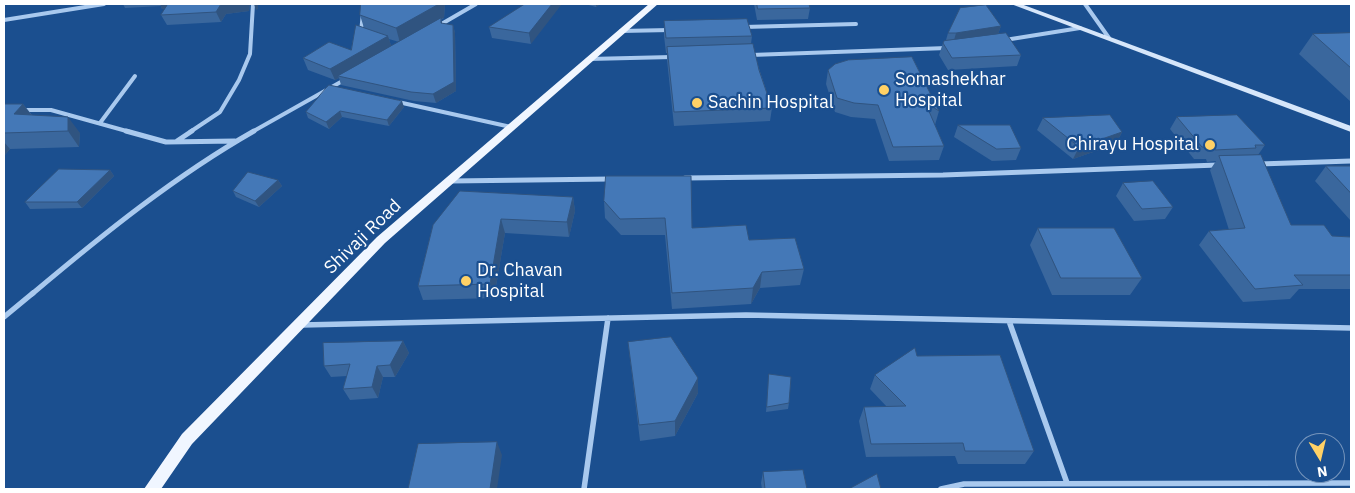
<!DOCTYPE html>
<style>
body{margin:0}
#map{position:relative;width:1355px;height:493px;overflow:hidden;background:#1b4f8f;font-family:"IBM Plex Sans",sans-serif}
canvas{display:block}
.frame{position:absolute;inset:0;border:5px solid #fff;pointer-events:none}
.north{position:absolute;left:1295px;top:433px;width:50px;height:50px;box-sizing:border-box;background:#1b4f8f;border:1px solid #7695bc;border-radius:50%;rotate:171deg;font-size:14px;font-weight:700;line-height:20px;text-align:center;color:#fff}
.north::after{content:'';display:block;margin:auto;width:18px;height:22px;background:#ffd166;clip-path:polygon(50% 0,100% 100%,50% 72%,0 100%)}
</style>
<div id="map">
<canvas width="1355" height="493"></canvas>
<div class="frame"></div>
<div class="north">N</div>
</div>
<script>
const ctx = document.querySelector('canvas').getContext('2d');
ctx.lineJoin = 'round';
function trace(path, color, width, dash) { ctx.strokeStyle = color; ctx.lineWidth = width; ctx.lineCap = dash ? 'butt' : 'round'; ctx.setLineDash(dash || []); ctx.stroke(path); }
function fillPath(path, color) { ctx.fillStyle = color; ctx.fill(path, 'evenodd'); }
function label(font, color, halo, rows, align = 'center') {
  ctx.font = font + ' "IBM Plex Sans",sans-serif'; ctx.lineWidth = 4.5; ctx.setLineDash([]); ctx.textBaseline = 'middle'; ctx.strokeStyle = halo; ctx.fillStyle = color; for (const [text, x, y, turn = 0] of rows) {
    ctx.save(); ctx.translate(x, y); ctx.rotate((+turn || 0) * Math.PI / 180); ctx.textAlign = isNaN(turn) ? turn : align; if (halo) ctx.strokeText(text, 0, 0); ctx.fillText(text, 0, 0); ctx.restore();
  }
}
trace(new Path2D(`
 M 1085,4 L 1109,38
 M 4,20 L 104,4
 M 438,26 L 476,4
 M 744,27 L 856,24
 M 621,31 L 670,30
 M 361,32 L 364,4
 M 1005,40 L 1080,28
 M 751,55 L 947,48
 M 589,59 L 672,57
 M 398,102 L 511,127
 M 23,110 L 51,110 L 130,132
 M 100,123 L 135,76
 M 190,132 L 220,112 L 239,80 L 250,54 L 253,4
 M 252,132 L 346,79`), '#a9c9ee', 4);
trace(new Path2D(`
 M 126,131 L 166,142 L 235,141
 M 177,141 L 192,131
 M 1259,164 L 1351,161
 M 685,178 L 943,175 L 1218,165
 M 451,181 L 611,179
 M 32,294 C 102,235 175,176 254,131`), '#a9c9ee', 5);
trace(new Path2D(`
 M 4,317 L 33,293
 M 1009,321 L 1067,483
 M 302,325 L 746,315 L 1351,328
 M 584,489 L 608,318
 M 941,489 L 964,484 L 1351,483`), '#a9c9ee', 5.5);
fillPath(new Path2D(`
 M 1011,4 L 1021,4 L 1351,126 L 1351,132 Z`), '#d6e6fa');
fillPath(new Path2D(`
 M 649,4 L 658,4 L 385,243 L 192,444 L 161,489 L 144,489 L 182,434 L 377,237 Z`), '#f0f6ff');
fillPath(new Path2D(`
 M 123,4 L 250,4 L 249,11 L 226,14 L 221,22 L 167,25 L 161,15 L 166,8 L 162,9 L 161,6 L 125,8 Z
 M 361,4 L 445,4 L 444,18 L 441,20 L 442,24 L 453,25 L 455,33 L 456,91 L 436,103 L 414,101 L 341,85 L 339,78 L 335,80 L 308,70 L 303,58 L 351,50 L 364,28 L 360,15 ZM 389,39 L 399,42 L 391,46 Z
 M 525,4 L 531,44 L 492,38 L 489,27 Z
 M 585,4 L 600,4 L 596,7 Z
 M 754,4 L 809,4 L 810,8 L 808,19 L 757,20 Z
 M 664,21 L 752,36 L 751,44 L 772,108 L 770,121 L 674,126 L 667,60 L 667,53 L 666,53 L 664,36 Z
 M 1001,26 L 998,34 L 1021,55 L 1017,66 L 948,70 L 939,55 L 943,43 L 946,40 L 948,33 Z
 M 1351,33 L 1351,102 L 1299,54 L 1313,34 Z
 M 912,57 L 939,111 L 935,125 L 944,146 L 939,160 L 889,161 L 875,119 L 851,117 L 835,112 L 826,84 L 828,70 Z
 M 4,104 L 23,104 L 32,115 L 80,133 L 79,147 L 10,149 L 4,156 Z
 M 404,107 L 389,126 L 342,117 L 329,129 L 308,118 L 306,112 Z
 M 1177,117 L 1265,145 L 1258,155 L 1291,225 L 1332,236 L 1351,237 L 1351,289 L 1299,289 L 1290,299 L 1243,302 L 1199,245 L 1209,231 L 1229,230 L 1210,170 L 1216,161 L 1207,162 L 1206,159 L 1194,159 L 1170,129 Z
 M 1043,118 L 1122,132 L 1116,144 L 1073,159 L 1037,130 Z
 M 958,125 L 1021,148 L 1016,160 L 992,161 L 954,137 Z
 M 1326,166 L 1351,166 L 1351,221 L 1315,181 Z
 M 110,170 L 114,176 L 82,208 L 30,209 L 25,202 Z
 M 606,176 L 692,228 L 749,240 L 804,269 L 800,285 L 760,288 L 751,304 L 672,309 L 665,235 L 621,235 L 605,218 L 604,201 Z
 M 278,180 L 282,186 L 259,207 L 236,197 L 233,191 Z
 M 1123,183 L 1173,207 L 1165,219 L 1134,221 L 1116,196 Z
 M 573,197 L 575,211 L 569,237 L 505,233 L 494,298 L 423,300 L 418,286 L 433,225 Z
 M 1038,228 L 1142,278 L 1130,295 L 1052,295 L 1030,245 Z
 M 403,341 L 409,353 L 395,377 L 383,377 L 378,398 L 350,400 L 343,389 L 347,376 L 331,377 L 324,366 Z
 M 628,342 L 698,393 L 675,436 L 640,441 Z
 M 769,374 L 789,403 L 788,409 L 766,412 Z
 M 875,375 L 1034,451 L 1025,464 L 958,464 L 955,456 L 866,457 L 859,421 L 864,407 L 887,407 L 870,389 Z
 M 763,472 L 807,489 L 762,489 L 761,483 Z`), '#3a679d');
fillPath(new Path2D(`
 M 160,4 L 176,4 L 178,7 L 162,9 Z
 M 221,4 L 250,4 L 249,11 L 226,14 L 221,22 L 216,12 Z
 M 254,4 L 258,4 L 258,9 L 256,10 Z
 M 439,4 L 445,4 L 444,18 L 441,19 L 443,27 L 400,43 L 396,28 Z
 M 552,4 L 562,4 L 531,44 L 529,33 Z
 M 596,4 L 600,4 L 596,7 Z
 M 453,25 L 455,33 L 456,91 L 436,103 L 433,94 Z
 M 1001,26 L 997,37 L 953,44 L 956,33 Z
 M 388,36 L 392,48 L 338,76 L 339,78 L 335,80 L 330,69 Z
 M 402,101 L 404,107 L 389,126 L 387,120 Z
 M 23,104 L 35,120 L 14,114 Z
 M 340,111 L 342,117 L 329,129 L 326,122 Z
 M 68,117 L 80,133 L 79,147 L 68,131 Z
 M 1122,132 L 1116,144 L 1073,159 L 1079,147 Z
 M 4,142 L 10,149 L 4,156 Z
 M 110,170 L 114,176 L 82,208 L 77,202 Z
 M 278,180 L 282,186 L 259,207 L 255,201 Z
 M 573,197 L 575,211 L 569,237 L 567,222 Z
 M 501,219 L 505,233 L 494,298 L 490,284 Z
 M 762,272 L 760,288 L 751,304 L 753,288 Z
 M 403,341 L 409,353 L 395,377 L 390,365 Z
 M 377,366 L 383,377 L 378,398 L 372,387 Z
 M 698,378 L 698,393 L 675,436 L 675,421 Z
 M 497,442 L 502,455 L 497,489 L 490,489 Z`), '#305480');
const building = new Path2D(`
 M 168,4 L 225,4 L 221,4 L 216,12 L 161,15 Z
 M 361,4 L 439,4 L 396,28 L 360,15 Z
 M 525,4 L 552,4 L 529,33 L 489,27 Z
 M 757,4 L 809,4 L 810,8 L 758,9 Z
 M 986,5 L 1001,26 L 956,33 L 948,33 L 960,8 Z
 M 441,18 L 441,23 L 453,25 L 454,82 L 433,94 L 411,92 L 338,76 Z
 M 747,19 L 752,36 L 666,38 L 664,21 Z
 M 356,25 L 388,36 L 330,69 L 303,58 L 329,42 L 351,50 Z
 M 1006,33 L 1021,55 L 952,58 L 943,43 L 944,41 Z
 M 1351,33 L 1351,68 L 1313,34 Z
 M 753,44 L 759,70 L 772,108 L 674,112 L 667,47 Z
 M 912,57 L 939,111 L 925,102 L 944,146 L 893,147 L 878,105 L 854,103 L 837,98 L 828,70 L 835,64 L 848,60 Z
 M 329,85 L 402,101 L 387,120 L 340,111 L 326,122 L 306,112 Z
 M 4,104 L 23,104 L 14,114 L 68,117 L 68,131 L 4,133 Z
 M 1110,115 L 1122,132 L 1079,147 L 1043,118 Z
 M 1237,115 L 1265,145 L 1255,145 L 1256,148 L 1215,150 L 1214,147 L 1202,147 L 1177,117 Z
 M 958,125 L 1010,125 L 1021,148 L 997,149 Z
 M 1261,155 L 1291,225 L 1324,225 L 1332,236 L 1351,237 L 1351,275 L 1294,275 L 1303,285 L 1255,289 L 1209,231 L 1245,228 L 1219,156 Z
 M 1326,166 L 1351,166 L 1351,193 Z
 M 59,169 L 110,170 L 77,202 L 25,202 Z
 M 248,172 L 278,180 L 255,201 L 233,191 Z
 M 606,176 L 691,176 L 692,228 L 746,225 L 749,240 L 795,238 L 804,269 L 762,272 L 753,288 L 672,293 L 665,218 L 620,219 L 604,201 Z
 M 1153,181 L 1173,207 L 1142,209 L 1123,183 Z
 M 460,191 L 573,197 L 567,222 L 501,219 L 490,284 L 418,286 L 433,225 Z
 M 1038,228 L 1114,228 L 1142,278 L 1061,278 Z
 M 671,337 L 698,378 L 675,421 L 639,425 L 628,342 Z
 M 403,341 L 390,365 L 377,366 L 372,387 L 343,389 L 350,364 L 324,366 L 323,343 Z
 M 915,348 L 917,356 L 1000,355 L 1034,451 L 965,451 L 963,443 L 871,444 L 864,407 L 906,406 L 875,375 Z
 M 769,374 L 791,377 L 789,403 L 767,407 Z
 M 497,442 L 490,489 L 408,489 L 418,444 Z
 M 803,470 L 807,489 L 765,489 L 763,472 Z
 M 877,474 L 881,489 L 849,489 Z
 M 1336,488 L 1351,488 L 1351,489 L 1337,489 Z`);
fillPath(building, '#4478b7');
trace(building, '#305480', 1);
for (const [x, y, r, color] of [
 [884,90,6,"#ffd166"],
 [697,103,6,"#ffd166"],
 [1210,145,6,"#ffd166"],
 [466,281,6,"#ffd166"]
]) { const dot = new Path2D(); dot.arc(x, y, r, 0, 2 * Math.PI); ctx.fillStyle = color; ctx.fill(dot); trace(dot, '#1b4f8f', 2); }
label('18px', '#fff', '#1b4f8f', [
 ["Somashekhar",895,80],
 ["Hospital",895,101],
 ["Sachin Hospital",708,103],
 ["Chirayu Hospital",1199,145,"right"],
 ["Dr. Chavan",477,271],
 ["Hospital",477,292]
], 'left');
label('18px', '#fff', '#1b4f8f', [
 ["Shivaji Road",363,237,-44]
]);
</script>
